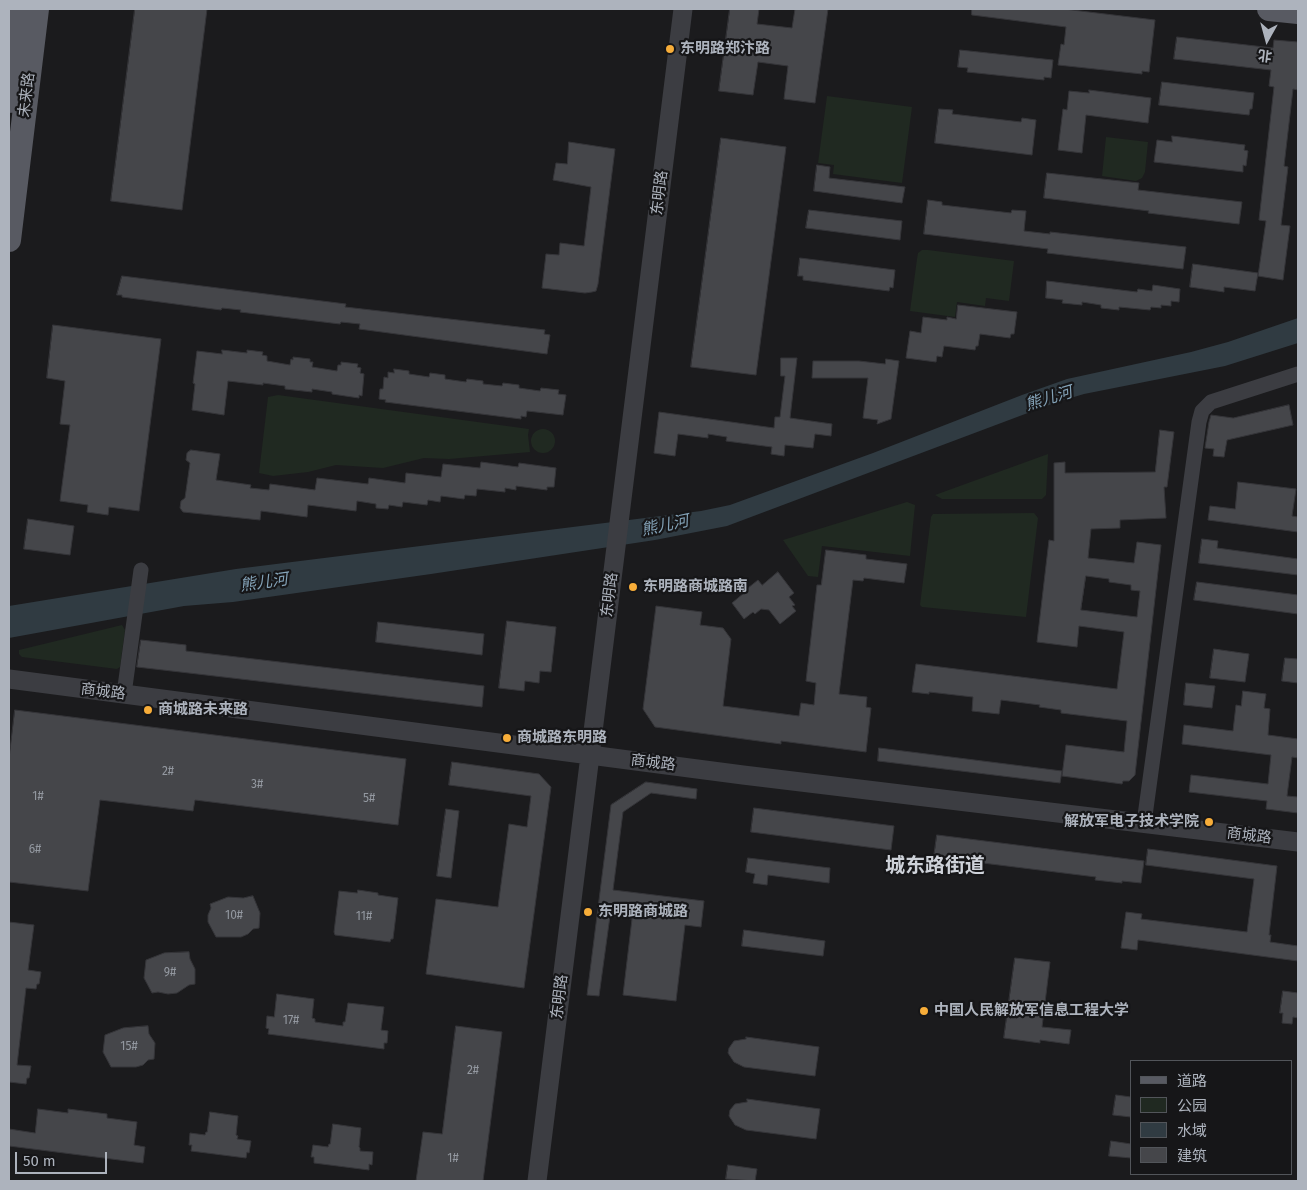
<!DOCTYPE html>
<meta charset="utf-8">
<style>
body{margin:0}
#map{position:relative;width:1307px;height:1190px;overflow:hidden;background:#1b1b1d;font-family:"Fira Sans","Noto Sans SC",sans-serif}
canvas{display:block}
.frame{position:absolute;inset:0;border:10px solid #adb3bd;pointer-events:none}
.legend{position:absolute;left:1130px;top:1060px;width:162px;height:115px;box-sizing:border-box;background:#161618;border:1px solid #52555a;margin:0;padding:6px 9px;list-style:none;font-size:15px;color:#adb3bd}
.legend li{display:flex;align-items:center;gap:10px;height:25px}
.legend b{width:25px;border:1px solid #52555a}
.north{position:absolute;left:1242px;top:15px;width:50px;height:50px;-webkit-text-stroke:4px #161618;paint-order:stroke;rotate:187deg;font-size:14px;font-weight:700;line-height:20px;text-align:center;color:#adb3bd}
.north::after{content:'';display:block;margin:auto;width:18px;height:22px;background:#adb3bd;clip-path:polygon(50% 0,100% 100%,50% 72%,0 100%)}
.scale{position:absolute;left:15px;top:1152px;width:92px;height:22px;box-sizing:border-box;border:2px solid #adb3bd;border-top:0;padding-left:6px;font-size:15px;line-height:18px;white-space:nowrap;color:#adb3bd;-webkit-text-stroke:4px #161618;paint-order:stroke}
</style>
<div id="map">
<canvas width="1307" height="1190"></canvas>
<div class="frame"></div>
<ul class="legend">
<li><b style="height:6px;background:#585a62"></b>道路</li>
<li><b style="height:14px;background:#202921"></b>公园</li>
<li><b style="height:14px;background:#303b42"></b>水域</li>
<li><b style="height:14px;background:#45464a"></b>建筑</li>
</ul>
<div class="north">北</div>
<div class="scale">50 m</div>
</div>
<script>
const ctx = document.querySelector('canvas').getContext('2d');
ctx.lineJoin = 'round';
function fillPath(path, color) { ctx.fillStyle = color; ctx.fill(path, 'evenodd'); }
function trace(path, color, width, dash) { ctx.strokeStyle = color; ctx.lineWidth = width; ctx.lineCap = dash ? 'butt' : 'round'; ctx.setLineDash(dash || []); ctx.stroke(path); }
function label(font, color, halo, rows, align = 'center') {
  ctx.font = font + ' "Fira Sans","Noto Sans SC",sans-serif'; ctx.lineWidth = 4.5; ctx.setLineDash([]); ctx.textBaseline = 'middle'; ctx.strokeStyle = halo; ctx.fillStyle = color; for (const [text, x, y, turn = 0] of rows) {
    ctx.save(); ctx.translate(x, y); ctx.rotate((+turn || 0) * Math.PI / 180); ctx.textAlign = isNaN(turn) ? turn : align; if (halo) ctx.strokeText(text, 0, 0); ctx.fillText(text, 0, 0); ctx.restore();
  }
}
fillPath(new Path2D(`
 M 827,96 L 912,107 L 902,183 L 833,174 L 834,165 L 818,163 Z
 M 1106,137 L 1148,142 L 1145,172 L 1142,178 L 1136,181 L 1102,176 Z
 M 922,250 L 928,250 L 1014,261 L 1009,301 L 986,298 L 985,306 L 957,302 L 955,317 L 910,311 L 917,259 L 918,253 Z
 M 278,395 L 529,429 L 528,435 L 530,452 L 449,459 L 424,458 L 383,468 L 336,465 L 308,472 L 273,476 L 259,473 L 268,397 Z
 M531 441a12 12 0 1 1 24 0a12 12 0 1 1-24 0Z
 M 1048,454 L 1046,495 L 1042,499 L 942,499 L 935,495 Z
 M 907,502 L 915,505 L 910,556 L 822,546 L 818,577 L 808,576 L 783,540 Z
 M 1034,513 L 1038,518 L 1026,617 L 922,607 L 920,605 L 931,517 L 933,514 Z
 M 122,625 L 125,630 L 120,667 L 117,669 L 22,657 L 19,654 L 19,650 Z`), '#202921');
fillPath(new Path2D(`
 M 1298,318 L 1298,343 L 1225,366 L 1084,394 L 1057,402 L 727,526 L 655,540 L 431,574 L 233,602 L 184,606 L 9,638 L 9,606 L 236,569 L 701,511 L 730,505 L 873,453 L 1022,395 L 1067,379 L 1191,352 L 1228,342 Z`), '#303b42');
const building = new Path2D(`
 M 135,9 L 207,9 L 182,210 L 111,201 Z
 M 730,9 L 759,9 L 757,24 L 792,28 L 795,9 L 828,9 L 815,103 L 784,99 L 788,66 L 758,62 L 753,95 L 719,91 Z
 M 972,9 L 1064,9 L 1155,20 L 1149,72 L 1142,71 L 1142,74 L 1058,65 L 1061,44 L 1064,45 L 1066,27 L 972,15 Z
 M 1177,37 L 1273,48 L 1274,40 L 1298,42 L 1298,90 L 1293,89 L 1284,166 L 1288,167 L 1281,225 L 1290,226 L 1283,280 L 1258,276 L 1266,221 L 1259,220 L 1274,87 L 1269,86 L 1271,70 L 1174,59 Z
 M 960,50 L 1053,60 L 1051,78 L 1044,77 L 1044,80 L 967,72 L 968,68 L 958,67 Z
 M 1162,82 L 1254,93 L 1252,109 L 1250,109 L 1249,115 L 1159,105 Z
 M 1089,90 L 1151,98 L 1148,123 L 1086,115 L 1082,153 L 1058,150 L 1063,109 L 1067,110 L 1069,91 L 1089,93 Z
 M 939,109 L 953,110 L 952,114 L 1021,122 L 1022,118 L 1036,120 L 1032,155 L 935,143 Z
 M 1172,136 L 1245,145 L 1244,150 L 1248,151 L 1246,166 L 1243,165 L 1243,172 L 1154,162 L 1157,140 L 1172,142 Z
 M 721,138 L 786,147 L 756,375 L 691,367 Z
 M 569,142 L 615,149 L 598,284 L 596,291 L 592,292 L 585,293 L 542,288 L 546,254 L 559,255 L 560,243 L 584,246 L 591,187 L 553,180 L 556,163 L 567,164 Z
 M 817,165 L 830,167 L 829,178 L 905,187 L 902,203 L 814,191 Z
 M 1047,173 L 1139,183 L 1138,190 L 1242,202 L 1239,224 L 1148,213 L 1149,211 L 1044,198 Z
 M 928,200 L 942,202 L 942,205 L 1011,213 L 1012,210 L 1026,211 L 1024,231 L 1050,234 L 1050,232 L 1186,247 L 1183,269 L 1047,253 L 1048,249 L 924,234 Z
 M 809,210 L 902,221 L 900,240 L 806,228 Z
 M 800,258 L 895,270 L 893,288 L 890,287 L 889,291 L 803,280 L 803,276 L 798,276 Z
 M 1193,264 L 1258,273 L 1255,291 L 1224,287 L 1224,292 L 1190,287 Z
 M 122,276 L 346,304 L 345,307 L 545,330 L 544,334 L 550,335 L 547,354 L 359,329 L 360,324 L 341,322 L 340,324 L 240,312 L 241,310 L 222,308 L 221,310 L 122,297 L 122,295 L 117,295 Z
 M 1047,281 L 1137,292 L 1138,289 L 1152,291 L 1153,285 L 1180,289 L 1179,302 L 1171,301 L 1171,306 L 1161,305 L 1161,308 L 1151,307 L 1150,310 L 1119,307 L 1119,310 L 1101,308 L 1101,305 L 1082,302 L 1082,305 L 1062,303 L 1063,300 L 1046,298 Z
 M 958,305 L 1017,312 L 1014,334 L 1011,334 L 1010,338 L 980,334 L 978,346 L 976,346 L 975,350 L 944,346 L 942,357 L 937,356 L 936,362 L 906,358 L 910,331 L 921,333 L 923,317 L 947,320 L 947,317 L 956,319 Z
 M 53,325 L 161,339 L 139,511 L 109,507 L 108,515 L 87,512 L 88,505 L 60,501 L 70,425 L 60,424 L 65,381 L 47,378 Z
 M 222,350 L 247,353 L 247,350 L 263,352 L 262,355 L 267,356 L 267,361 L 290,365 L 291,359 L 293,360 L 293,357 L 310,359 L 310,362 L 313,362 L 312,367 L 337,371 L 338,365 L 341,365 L 341,362 L 358,364 L 357,367 L 361,368 L 360,373 L 364,374 L 362,396 L 359,395 L 359,398 L 332,394 L 332,392 L 312,389 L 312,392 L 285,389 L 285,386 L 263,383 L 263,385 L 228,381 L 224,415 L 192,410 L 195,384 L 193,383 L 197,351 L 222,354 Z
 M 781,358 L 797,358 L 790,418 L 832,424 L 831,436 L 815,434 L 813,448 L 785,445 L 784,456 L 771,454 L 772,447 L 726,441 L 727,437 L 708,434 L 708,438 L 678,434 L 675,456 L 654,453 L 659,412 L 774,428 L 775,417 L 780,417 L 785,376 L 781,376 Z
 M 886,359 L 899,361 L 891,419 L 877,424 L 878,420 L 863,418 L 868,378 L 812,378 L 813,361 L 859,361 L 885,364 Z
 M 394,369 L 409,371 L 409,374 L 429,377 L 430,373 L 445,375 L 445,379 L 466,382 L 467,379 L 483,381 L 483,384 L 502,386 L 503,383 L 519,385 L 519,388 L 540,391 L 541,388 L 559,390 L 558,394 L 566,395 L 563,415 L 527,411 L 526,417 L 521,416 L 521,419 L 385,402 L 386,400 L 379,399 L 380,389 L 383,389 L 384,377 L 388,378 L 388,372 L 394,373 Z
 M 1289,405 L 1293,425 L 1227,440 L 1224,457 L 1213,456 L 1214,449 L 1205,448 L 1209,422 L 1211,415 L 1233,418 Z
 M 1160,430 L 1174,432 L 1167,487 L 1164,487 L 1166,518 L 1120,520 L 1120,528 L 1091,529 L 1088,558 L 1134,563 L 1137,542 L 1161,545 L 1135,775 L 1129,781 L 1123,781 L 1122,784 L 1062,776 L 1066,745 L 1124,752 L 1127,721 L 1061,713 L 1061,710 L 1039,707 L 1040,705 L 1001,700 L 999,714 L 972,711 L 973,697 L 929,692 L 929,694 L 912,692 L 916,664 L 1117,689 L 1124,632 L 1079,626 L 1077,647 L 1037,642 L 1049,540 L 1054,541 L 1054,463 L 1065,462 L 1065,473 L 1155,472 ZM 1086,576 L 1109,579 L 1109,582 L 1131,585 L 1131,590 L 1140,591 L 1137,617 L 1081,610 Z
 M 191,450 L 220,454 L 216,480 L 251,485 L 250,488 L 269,490 L 270,484 L 315,490 L 317,478 L 368,484 L 369,478 L 405,483 L 406,473 L 441,477 L 443,464 L 480,468 L 481,462 L 518,467 L 519,463 L 556,468 L 554,487 L 547,487 L 547,490 L 516,486 L 516,490 L 505,488 L 505,492 L 477,489 L 476,496 L 465,495 L 464,499 L 441,496 L 440,502 L 428,500 L 427,505 L 403,502 L 402,507 L 389,505 L 388,509 L 376,508 L 376,504 L 357,501 L 356,511 L 308,505 L 307,517 L 261,511 L 260,520 L 183,512 L 180,508 L 181,501 L 185,498 L 190,463 L 186,460 L 187,453 Z
 M 1238,482 L 1296,489 L 1292,516 L 1298,517 L 1298,532 L 1208,520 L 1210,506 L 1235,509 Z
 M 28,519 L 74,526 L 70,555 L 24,549 Z
 M 1202,539 L 1218,541 L 1217,548 L 1298,559 L 1298,575 L 1199,563 Z
 M 826,550 L 866,555 L 866,559 L 907,564 L 904,583 L 864,578 L 863,581 L 853,580 L 839,694 L 867,697 L 866,707 L 871,708 L 866,752 L 781,741 L 781,744 L 655,727 L 643,709 L 656,606 L 702,612 L 700,625 L 723,628 L 731,639 L 723,706 L 799,716 L 801,703 L 814,705 L 816,683 L 806,681 L 817,585 L 821,585 Z
 M 778,572 L 794,593 L 789,597 L 795,605 L 792,606 L 796,611 L 780,624 L 769,610 L 761,609 L 755,614 L 753,612 L 744,619 L 732,603 L 744,593 L 743,592 L 758,580 L 762,585 Z
 M 1197,582 L 1298,595 L 1298,614 L 1194,600 Z
 M 507,621 L 556,627 L 551,672 L 540,671 L 539,683 L 525,681 L 524,691 L 499,688 Z
 M 378,622 L 484,634 L 482,655 L 376,642 Z
 M 141,640 L 186,645 L 186,651 L 484,686 L 482,707 L 137,667 Z
 M 1214,649 L 1249,654 L 1245,682 L 1210,678 Z
 M 1285,658 L 1298,659 L 1298,683 L 1282,681 Z
 M 1186,683 L 1215,686 L 1212,708 L 1184,705 Z
 M 1243,691 L 1266,694 L 1264,708 L 1270,709 L 1268,735 L 1298,739 L 1298,758 L 1292,757 L 1287,796 L 1298,797 L 1298,813 L 1266,809 L 1267,801 L 1189,792 L 1191,775 L 1268,784 L 1271,755 L 1182,744 L 1184,725 L 1233,731 L 1236,705 L 1241,706 Z
 M 15,710 L 406,759 L 398,825 L 195,800 L 193,811 L 100,800 L 88,891 L 9,882 L 9,759 Z
 M 879,748 L 1062,771 L 1060,783 L 878,761 Z
 M 452,762 L 539,774 L 551,787 L 524,988 L 426,974 L 436,899 L 498,907 L 509,824 L 527,827 L 531,796 L 449,785 Z
 M 646,782 L 697,789 L 696,799 L 651,793 L 623,812 L 613,890 L 704,901 L 701,927 L 685,925 L 676,1001 L 623,995 L 632,919 L 610,916 L 599,996 L 587,995 L 611,805 Z
 M 754,808 L 894,826 L 891,850 L 751,832 Z
 M 446,809 L 459,811 L 451,878 L 437,876 Z
 M 937,835 L 1144,861 L 1141,883 L 1122,881 L 1122,883 L 1095,880 L 1096,877 L 934,857 Z
 M 1148,849 L 1277,866 L 1269,935 L 1271,935 L 1270,942 L 1298,946 L 1298,961 L 1138,940 L 1137,950 L 1121,948 L 1126,912 L 1142,914 L 1141,919 L 1247,932 L 1254,879 L 1146,865 Z
 M 748,858 L 830,868 L 829,883 L 768,875 L 767,885 L 753,883 L 755,874 L 746,872 Z
 M 358,890 L 378,893 L 378,895 L 398,898 L 393,939 L 391,939 L 390,942 L 335,935 L 334,932 L 339,891 L 357,893 Z
 M 253,896 L 260,913 L 259,928 L 253,929 L 248,934 L 241,937 L 216,937 L 208,922 L 208,915 L 211,908 L 210,904 L 228,897 L 243,898 Z
 M 9,922 L 34,925 L 28,970 L 41,972 L 39,984 L 37,984 L 36,989 L 26,988 L 17,1065 L 31,1066 L 29,1078 L 27,1078 L 26,1084 L 9,1082 Z
 M 744,930 L 825,941 L 823,956 L 742,946 Z
 M 189,952 L 190,959 L 195,969 L 195,984 L 189,985 L 177,993 L 168,994 L 158,992 L 152,993 L 144,978 L 146,960 L 164,953 Z
 M 1015,958 L 1050,962 L 1042,1027 L 1071,1030 L 1069,1044 L 1040,1040 L 1040,1043 L 1004,1038 Z
 M 1283,991 L 1298,993 L 1298,1018 L 1293,1017 L 1292,1024 L 1282,1023 L 1283,1013 L 1280,1013 Z
 M 277,994 L 314,999 L 312,1018 L 315,1019 L 315,1022 L 343,1026 L 343,1022 L 345,1022 L 348,1003 L 384,1007 L 381,1030 L 388,1031 L 387,1043 L 384,1043 L 384,1049 L 268,1034 L 269,1029 L 266,1028 L 267,1016 L 274,1017 Z
 M 148,1026 L 149,1034 L 155,1043 L 154,1059 L 148,1060 L 143,1065 L 136,1067 L 111,1067 L 103,1052 L 105,1035 L 123,1028 Z
 M 456,1026 L 502,1032 L 483,1181 L 416,1181 L 423,1132 L 442,1134 Z
 M 746,1037 L 819,1047 L 815,1076 L 744,1067 L 734,1062 L 728,1053 L 729,1048 L 734,1041 L 746,1039 Z
 M 1116,1095 L 1131,1097 L 1131,1117 L 1113,1115 Z
 M 747,1099 L 820,1109 L 816,1139 L 746,1130 L 735,1125 L 729,1116 L 730,1110 L 735,1104 L 747,1102 Z
 M 38,1109 L 68,1113 L 68,1109 L 107,1114 L 107,1118 L 137,1122 L 134,1145 L 145,1147 L 143,1163 L 9,1146 L 9,1129 L 35,1133 Z
 M 210,1112 L 238,1116 L 236,1135 L 238,1136 L 237,1139 L 251,1141 L 249,1153 L 247,1152 L 246,1158 L 191,1151 L 192,1145 L 189,1145 L 190,1133 L 205,1135 L 206,1132 L 207,1132 Z
 M 333,1124 L 361,1128 L 359,1147 L 360,1148 L 360,1151 L 373,1152 L 372,1165 L 369,1164 L 369,1170 L 314,1163 L 314,1157 L 311,1157 L 313,1145 L 328,1147 L 329,1144 L 330,1144 Z
 M 1111,1141 L 1131,1144 L 1131,1158 L 1109,1156 Z
 M 728,1165 L 757,1169 L 755,1181 L 726,1179 Z`);
fillPath(building, '#45464a');
trace(building, '#353539', 1);
trace(new Path2D(`
 M 124,694 L 141,570
 M 1144,823 L 1199,422 L 1202,411 L 1211,402 L 1298,374`), '#3c3d42', 15);
trace(new Path2D(`
 M 9,679 L 743,775 L 1298,842
 M 537,1181 L 683,9`), '#3c3d42', 19);
trace(new Path2D(`
 M 1269,9 L 1298,12
 M 9,101 L 20,9
 M 9,240 L 37,9`), '#585a62', 24);
for (const [x, y, r, color] of [
 [670,49,5,"#f7ad39"],
 [633,587,5,"#f7ad39"],
 [148,710,5,"#f7ad39"],
 [507,738,5,"#f7ad39"],
 [1209,822,5,"#f7ad39"],
 [588,912,5,"#f7ad39"],
 [924,1011,5,"#f7ad39"]
]) { const dot = new Path2D(); dot.arc(x, y, r, 0, 2 * Math.PI); ctx.fillStyle = color; ctx.fill(dot); trace(dot, '#161618', 2); }
label('12px', '#9398a0', null, [
 ["2#",168,772],
 ["3#",257,785],
 ["1#",38,797],
 ["5#",369,799],
 ["6#",35,850],
 ["10#",234,916],
 ["11#",364,917],
 ["9#",170,973],
 ["17#",291,1021],
 ["15#",129,1047],
 ["2#",473,1071],
 ["1#",453,1159]
]);
label('bold 15px', '#adb3bd', '#161618', [
 ["东明路郑汴路",680,49],
 ["东明路商城路南",643,587],
 ["商城路未来路",158,710],
 ["商城路东明路",517,738],
 ["解放军电子技术学院",1199,822,"right"],
 ["东明路商城路",598,912],
 ["中国人民解放军信息工程大学",934,1011]
], 'left');
label('15px', '#adb3bd', '#161618', [
 ["未来路",27,95,-83],
 ["东明路",660,193,-83],
 ["东明路",610,595,-83],
 ["商城路",103,692,7],
 ["商城路",653,763,7],
 ["商城路",1249,836,7],
 ["东明路",560,997,-83]
]);
label('italic 16px', '#84a3b8', '#161618', [
 ["熊儿河",1049,399,-17],
 ["熊儿河",665,526,-12],
 ["熊儿河",264,583,-8]
]);
label('bold 20px', '#ced2d9', '#161618', [
 ["城东路街道",935,866]
]);
</script>
